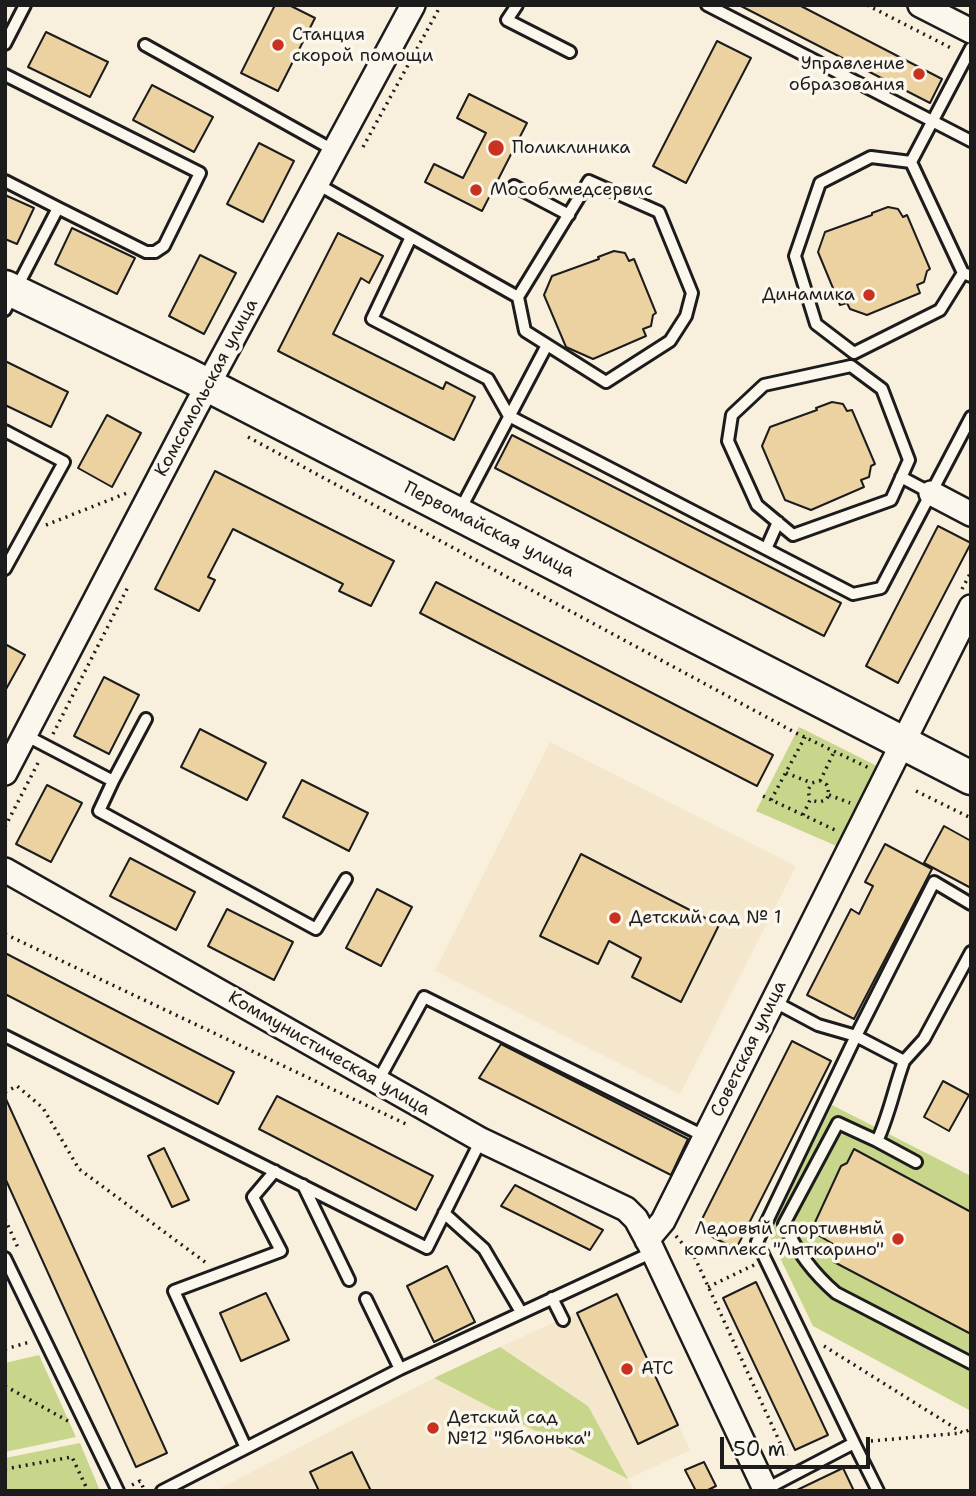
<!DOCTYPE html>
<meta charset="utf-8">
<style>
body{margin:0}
#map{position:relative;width:976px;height:1496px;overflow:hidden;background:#f8f0dd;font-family:"Shantell Sans",sans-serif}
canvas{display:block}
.frame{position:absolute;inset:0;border:7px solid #1c1c1c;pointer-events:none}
.scale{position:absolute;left:720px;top:1437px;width:150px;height:32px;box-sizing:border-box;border:4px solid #1c1c1c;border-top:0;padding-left:9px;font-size:21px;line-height:24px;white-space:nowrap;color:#1c1c1c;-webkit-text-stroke:5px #fbf7ec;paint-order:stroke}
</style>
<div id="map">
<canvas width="976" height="1496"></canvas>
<div class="frame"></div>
<div class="scale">50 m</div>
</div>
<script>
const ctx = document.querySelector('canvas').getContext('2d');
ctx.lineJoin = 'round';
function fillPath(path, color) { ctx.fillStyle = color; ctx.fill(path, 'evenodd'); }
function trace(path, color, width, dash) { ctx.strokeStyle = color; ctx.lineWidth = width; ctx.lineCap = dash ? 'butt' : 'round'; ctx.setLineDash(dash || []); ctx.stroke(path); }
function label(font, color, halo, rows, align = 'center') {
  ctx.font = font + ' "Shantell Sans",sans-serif'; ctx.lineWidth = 7; ctx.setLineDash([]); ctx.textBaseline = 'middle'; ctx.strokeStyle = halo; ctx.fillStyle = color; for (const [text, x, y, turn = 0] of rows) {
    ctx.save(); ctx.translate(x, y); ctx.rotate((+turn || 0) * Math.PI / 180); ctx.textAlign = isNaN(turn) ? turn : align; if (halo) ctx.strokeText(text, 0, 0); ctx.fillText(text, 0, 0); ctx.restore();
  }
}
fillPath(new Path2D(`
 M 550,742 L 796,866 L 680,1094 L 435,971 Z
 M 617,1294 L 690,1450 L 628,1479 L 634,1491 L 215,1491 L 434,1378 L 626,1478 L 588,1406 L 500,1347 Z`), '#f4e7cb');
fillPath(new Path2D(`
 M 799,727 L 879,767 L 841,848 L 756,811 Z
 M 832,1105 L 971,1176 L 971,1411 L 813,1326 L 769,1235 Z
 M 500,1347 L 588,1406 L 628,1479 L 434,1378 Z
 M 39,1355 L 76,1437 L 5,1452 L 5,1363 Z
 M 80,1443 L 100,1491 L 5,1491 L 5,1458 Z`), '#c7d68a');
const building = new Path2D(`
 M 275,5 L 289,5 L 315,18 L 278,91 L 241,73 Z
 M 739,5 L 799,5 L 942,79 L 930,103 Z
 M 46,32 L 108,62 L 90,97 L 28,67 Z
 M 717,41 L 751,58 L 686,183 L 653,166 Z
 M 152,85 L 213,117 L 194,152 L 133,120 Z
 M 469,94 L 527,123 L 482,211 L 425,182 L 434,164 L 463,178 L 486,133 L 457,118 Z
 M 259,143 L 294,161 L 263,222 L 227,204 Z
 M 5,195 L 34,208 L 17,244 L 5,239 Z
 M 888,207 L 898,209 L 903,217 L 907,215 L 930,269 L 927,271 L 924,282 L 917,285 L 920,293 L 867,315 L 850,309 L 847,303 L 840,305 L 818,252 L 825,232 L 872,215 L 872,213 Z
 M 72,228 L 135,258 L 117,294 L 55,264 Z
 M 338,233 L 383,256 L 369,283 L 361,278 L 333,334 L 443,389 L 446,382 L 475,397 L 454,440 L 278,351 Z
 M 614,251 L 625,253 L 629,261 L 634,259 L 656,313 L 653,315 L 651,326 L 643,329 L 646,336 L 593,359 L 566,347 L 544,295 L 552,276 L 599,259 L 598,257 Z
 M 200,255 L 236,273 L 204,334 L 169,316 Z
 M 5,361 L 68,392 L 51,427 L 5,405 Z
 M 832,402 L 843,404 L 847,411 L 852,410 L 875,464 L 871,466 L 869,477 L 861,480 L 864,487 L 811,510 L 785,500 L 762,446 L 770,427 L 817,410 L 816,408 Z
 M 107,415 L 141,433 L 112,487 L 78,468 Z
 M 512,435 L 841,603 L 824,636 L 495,468 Z
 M 215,471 L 394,561 L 371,606 L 339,591 L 343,584 L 233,529 L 208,577 L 215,580 L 199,611 L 155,589 Z
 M 938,526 L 971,543 L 898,683 L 866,666 Z
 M 436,582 L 773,755 L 757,786 L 420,613 Z
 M 5,644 L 25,655 L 5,691 Z
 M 104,677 L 139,695 L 109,754 L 74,736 Z
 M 200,729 L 266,763 L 247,800 L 181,767 Z
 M 302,780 L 368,813 L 349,851 L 283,817 Z
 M 47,785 L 82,803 L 51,862 L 16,844 Z
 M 944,826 L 971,841 L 971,888 L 924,863 Z
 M 885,844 L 932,869 L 854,1019 L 807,995 L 851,909 L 859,914 L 873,886 L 865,882 Z
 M 581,854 L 719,925 L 681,1002 L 632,977 L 641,958 L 609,941 L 598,964 L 540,936 Z
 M 130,858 L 195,892 L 176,930 L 110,896 Z
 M 377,889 L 412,907 L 381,966 L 346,948 Z
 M 227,909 L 293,942 L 274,980 L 208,946 Z
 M 5,953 L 234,1072 L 218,1104 L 5,994 Z
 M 792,1041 L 831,1061 L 736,1249 L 697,1229 Z
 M 501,1044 L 688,1139 L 671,1175 L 479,1078 Z
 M 943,1081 L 969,1095 L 949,1131 L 924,1117 Z
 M 277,1096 L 433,1176 L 416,1210 L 259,1129 Z
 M 5,1097 L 167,1453 L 136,1467 L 5,1178 Z
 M 164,1148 L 189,1200 L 172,1207 L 148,1156 Z
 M 854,1149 L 971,1212 L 971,1334 L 834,1262 L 840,1248 L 811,1231 L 841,1166 L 847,1163 Z
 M 515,1185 L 603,1230 L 590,1250 L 501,1206 Z
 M 447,1266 L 475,1322 L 434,1342 L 407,1286 Z
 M 756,1282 L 828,1435 L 795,1450 L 723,1298 Z
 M 266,1293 L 289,1340 L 241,1361 L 220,1313 Z
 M 617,1294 L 678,1425 L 638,1444 L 577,1313 Z
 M 352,1452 L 371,1491 L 319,1491 L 310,1472 Z
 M 704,1462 L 716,1486 L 706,1491 L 696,1491 L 685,1470 Z
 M 843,1468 L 854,1491 L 795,1491 Z`);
fillPath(building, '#ecd2a1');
trace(building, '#1c1c1c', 2);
const lane = new Path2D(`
 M 517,5 L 507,20 L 570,52
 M 707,5 L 971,141
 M 5,44 L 25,5
 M 145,45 L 335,151
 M 5,75 L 200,173 L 164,246 L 155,252 L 146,252 L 58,208 L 5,310
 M 911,162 L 971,48
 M 5,181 L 58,208
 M 317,184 L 518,297 L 525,331 L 606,382 L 670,341 L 686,316 L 692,293 L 659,212 L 589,181 L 518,297
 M 514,186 L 569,215
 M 411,237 L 372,319 L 488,379 L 509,416 L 853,594 L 881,588 L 971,417
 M 963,273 L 940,310 L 854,353 L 816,324 L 795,256 L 820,183 L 871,157 L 911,162 L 963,273 L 971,276
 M 851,366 L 882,389 L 909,460 L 891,500 L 793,535 L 757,505 L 728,441 L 732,415 L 764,385 Z
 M 5,431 L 64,462 L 5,569
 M 901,477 L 931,493
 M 459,512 L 547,345
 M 766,549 L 778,522
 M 25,735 L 113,781 L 99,811 L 316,929 L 346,879
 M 113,781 L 146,719
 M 773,1001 L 818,1025 L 856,1036 L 904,1061 L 924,1039 L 971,952
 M 5,1036 L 427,1248 L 481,1140
 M 904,1061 C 894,1088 889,1116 877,1141 L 916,1162
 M 378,1081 L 424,997 L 706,1137
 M 877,1141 L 838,1123 L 784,1224 C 796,1250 814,1274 836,1293 L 971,1363
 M 303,1185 L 349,1280
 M 444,1213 L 484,1249 L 521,1312
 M 5,1258 L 118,1491
 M 552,1298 L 563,1320
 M 366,1299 L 400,1369
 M 854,1443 L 878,1491
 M 246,1448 L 174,1291 L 281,1251 L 253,1197 L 275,1171
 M 766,1489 L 854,1443 L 757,1242 L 856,1036 L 934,882 L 971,904
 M 162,1491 L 400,1369 L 653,1252`);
const street = new Path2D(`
 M 920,5 L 971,31
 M 931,493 L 971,514
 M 5,773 L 195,409 L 413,5
 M 5,870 L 481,1140 L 626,1209 L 636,1219 L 650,1245 L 766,1491
 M 647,1240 L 663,1221 L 971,607`);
const secondary = new Path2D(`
 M 5,287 L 188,375 L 971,778`);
trace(lane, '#1c1c1c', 16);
trace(street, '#1c1c1c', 28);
trace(secondary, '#1c1c1c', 37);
trace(new Path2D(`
 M 867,5 L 953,49
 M 363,147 L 441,5
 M 248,437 L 796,733 L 869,768
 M 46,525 L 127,493
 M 962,589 L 971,572
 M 53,734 L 129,585
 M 786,773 L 812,783
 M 820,781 L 834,752
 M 916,791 L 971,818
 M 829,795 L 850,803
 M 763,796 L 835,830
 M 771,800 L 805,737
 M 803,815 L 810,800 L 819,802 L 826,800 L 829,795 L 827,785 L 820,781 L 812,783 L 808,790 L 810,800
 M 5,827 L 40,759
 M 5,934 L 408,1125
 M 5,1092 L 17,1086 L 43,1108 L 79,1169 L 205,1262
 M 5,1219 L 19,1250
 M 676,1236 L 695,1258 L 788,1460
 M 708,1287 L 754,1265
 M 824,1346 L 963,1433 L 971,1429
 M 5,1349 L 30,1342
 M 5,1386 L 68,1421
 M 871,1441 L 961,1433
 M 5,1469 L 72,1457 L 88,1491
 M 132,1485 L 140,1481 L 145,1491`), '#1c1c1c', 3.5, [2, 5]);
trace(lane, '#fbf7ec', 10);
trace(street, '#fbf7ec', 23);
trace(secondary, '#fbf7ec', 32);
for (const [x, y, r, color] of [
 [278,45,7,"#c8321e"],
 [919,74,7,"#c8321e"],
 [496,148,9,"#c8321e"],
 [476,190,7,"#c8321e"],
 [869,295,7,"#c8321e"],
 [615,918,7,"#c8321e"],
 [898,1239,7,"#c8321e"],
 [627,1369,7,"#c8321e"],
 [433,1428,7,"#c8321e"]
]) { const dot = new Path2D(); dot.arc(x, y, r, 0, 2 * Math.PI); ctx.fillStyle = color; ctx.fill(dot); trace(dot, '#fbf7ec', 2.5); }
label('18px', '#1c1c1c', '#fbf7ec', [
 ["Станция",292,35],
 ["скорой помощи",292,56],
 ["Управление",905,64,"right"],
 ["образования",905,85,"right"],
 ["Поликлиника",512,148],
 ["Мособлмедсервис",490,190],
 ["Динамика",855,295,"right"],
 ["Детский сад № 1",629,918],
 ["Ледовый спортивный",884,1229,"right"],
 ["комплекс \"Лыткарино\"",884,1250,"right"],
 ["АТС",641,1369],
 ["Детский сад",447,1418],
 ["№12 \"Яблонька\"",447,1439]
], 'left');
label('18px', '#1c1c1c', '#fbf7ec', [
 ["Комсомольская улица",207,388,-62],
 ["Первомайская улица",489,530,27],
 ["Советская улица",749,1049,-64],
 ["Коммунистическая улица",329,1054,30]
]);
</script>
